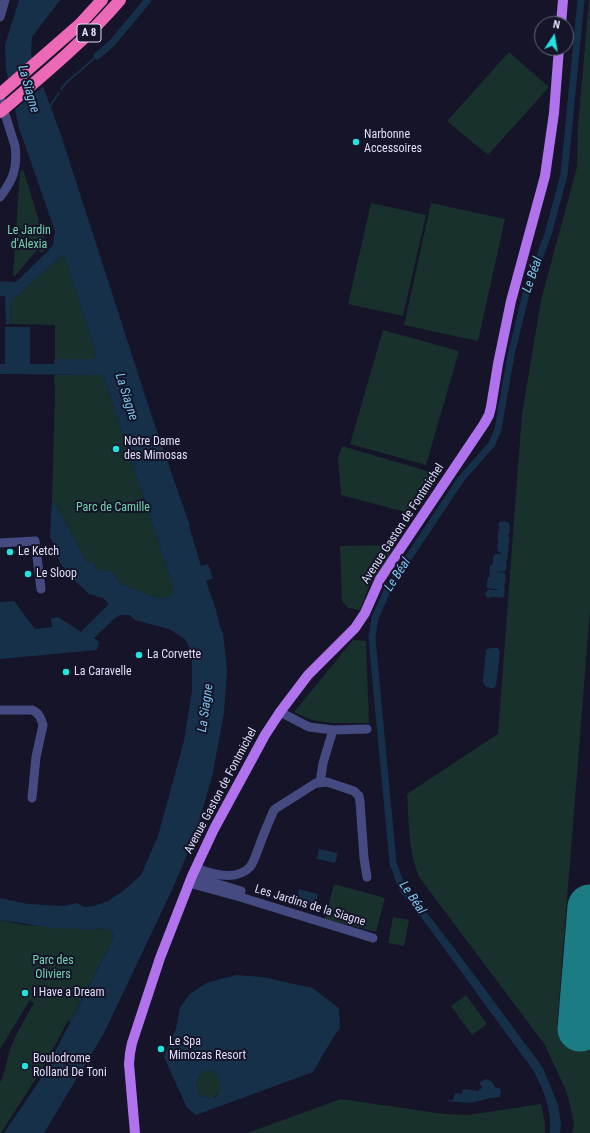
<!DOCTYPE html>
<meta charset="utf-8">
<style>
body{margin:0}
#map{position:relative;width:590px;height:1133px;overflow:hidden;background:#151428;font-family:"Roboto Condensed",sans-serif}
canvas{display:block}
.north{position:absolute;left:534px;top:16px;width:40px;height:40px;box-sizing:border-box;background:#151428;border:1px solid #66657c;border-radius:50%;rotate:12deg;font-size:11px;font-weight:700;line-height:16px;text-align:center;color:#dfdffb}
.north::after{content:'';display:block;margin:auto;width:14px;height:18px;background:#23e3df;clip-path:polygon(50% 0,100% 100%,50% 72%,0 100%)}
</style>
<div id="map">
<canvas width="590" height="1133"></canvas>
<div class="north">N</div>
</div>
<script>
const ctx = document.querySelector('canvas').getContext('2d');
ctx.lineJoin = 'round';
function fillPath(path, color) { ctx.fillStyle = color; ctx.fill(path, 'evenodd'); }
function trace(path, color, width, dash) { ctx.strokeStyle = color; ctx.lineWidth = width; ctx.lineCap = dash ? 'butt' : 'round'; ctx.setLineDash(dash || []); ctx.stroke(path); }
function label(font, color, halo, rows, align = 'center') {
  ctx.font = font + ' "Roboto Condensed",sans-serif'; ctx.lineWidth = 4; ctx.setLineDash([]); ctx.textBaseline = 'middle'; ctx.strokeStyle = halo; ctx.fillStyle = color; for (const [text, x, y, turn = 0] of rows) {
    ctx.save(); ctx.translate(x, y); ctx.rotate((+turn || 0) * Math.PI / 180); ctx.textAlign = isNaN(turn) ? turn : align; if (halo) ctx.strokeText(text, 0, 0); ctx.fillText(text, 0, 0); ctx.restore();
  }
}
fillPath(new Path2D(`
 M 589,0 L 590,0 L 590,610 L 557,1026 L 590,1029 L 590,1133 L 572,1133 L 574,1123 L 567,1093 L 545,1045 L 419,877 C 408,851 409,822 407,794 L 498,734 L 522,414 L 541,300 L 577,167 L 578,126 Z
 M 509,52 L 549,87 L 488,155 L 447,121 Z
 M 23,169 L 47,247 L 42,253 L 37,250 L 15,276 L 13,275 L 20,172 Z
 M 371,203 L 426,215 L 403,316 L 348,304 Z
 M 431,203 L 505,219 L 478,341 L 404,325 Z
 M 64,254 L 96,354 L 94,359 L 55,359 L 55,325 L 10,324 L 11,301 Z
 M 383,330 L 459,351 L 426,465 L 350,444 Z
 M 54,375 L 103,375 L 174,590 L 170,597 L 162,599 L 152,596 L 121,584 L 112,572 L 96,569 L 95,564 L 86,561 L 58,507 L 52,501 L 55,394 Z
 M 342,446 L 434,473 L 409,513 L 341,495 L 338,459 Z
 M 395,545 L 388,558 L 370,584 L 360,610 L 348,608 L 342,601 L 340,546 Z
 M 353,640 L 366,641 L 369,723 L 332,723 L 312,720 L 294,712 Z
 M 334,884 L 385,898 L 376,932 L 325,919 Z
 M 393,917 L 409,920 L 404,946 L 388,943 Z
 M 0,920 L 25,925 L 83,929 L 95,930 L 99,928 L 106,929 L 110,930 L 113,933 L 112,941 L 70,1022 L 68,1021 L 42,1069 L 1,1133 L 0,1133 L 0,1082 C 7,1071 6,1058 11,1047 C 17,1032 26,1017 34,1003 L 30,1000 L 0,1049 Z
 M 466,995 L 487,1024 L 472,1035 L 451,1006 Z
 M 206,1070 C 223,1069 226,1097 209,1099 L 207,1096 L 200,1097 C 194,1086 196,1077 206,1070 Z
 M 341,1099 L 444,1114 L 468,1115 L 541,1104 L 545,1123 L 545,1133 L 247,1133 Z`), '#18312d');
fillPath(new Path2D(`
 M 19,0 L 60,0 L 32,37 L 31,54 L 61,135 L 152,417 L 190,526 L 189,526 L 201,566 L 208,564 L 213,578 L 206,581 L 216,610 L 221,630 L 223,632 L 227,671 L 224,713 L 212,777 L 195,836 L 172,890 L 104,1033 L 44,1133 L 4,1133 L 42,1077 L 112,941 L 113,933 L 110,930 L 106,929 L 99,928 L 95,930 L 83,929 L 53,928 L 0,920 L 0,898 L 28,904 L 64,906 L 77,903 L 84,907 L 94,906 L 108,901 L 123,891 L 141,875 L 158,836 L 184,741 L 192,690 L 192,657 L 186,640 L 169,629 L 135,620 L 130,615 L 120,615 L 115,618 L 94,638 L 99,642 L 97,650 L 0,659 L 0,602 L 14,601 L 35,629 L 52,627 L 51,618 L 58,617 L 81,632 L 109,604 L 103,598 L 89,594 L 73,579 L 60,563 L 50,536 L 52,501 L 58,507 L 86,561 L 95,564 L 96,569 L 112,572 L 121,584 L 152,596 L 162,599 L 170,597 L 174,590 L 103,375 L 0,374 L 0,364 L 5,364 L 5,327 L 30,327 L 30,364 L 54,364 L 55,359 L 94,359 L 96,354 L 64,254 L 11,301 L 10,324 L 6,324 L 5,296 L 0,296 L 0,281 L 16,282 L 46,253 L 53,245 L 55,231 L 19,128 L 6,69 L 5,45 Z
 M 490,648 L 498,648 L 500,652 L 496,685 L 494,688 L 491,688 L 485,686 L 483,682 L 486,650 Z
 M 319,849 L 338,853 L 335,863 L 317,859 Z
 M 402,888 L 405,888 L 427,913 L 461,957 L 543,1068 L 558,1105 L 561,1124 L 560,1133 L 550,1133 C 552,1110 544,1090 533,1070 L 402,891 Z
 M 299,889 L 318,894 L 316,904 L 297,899 Z
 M 236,975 L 263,977 L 312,988 L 339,1008 L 340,1028 L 334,1036 L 313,1072 L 196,1115 L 187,1108 L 164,1057 L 169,1043 L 176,1029 L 180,1008 L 190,994 L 206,983 ZM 206,1070 C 221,1069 224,1090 215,1098 L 213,1097 L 209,1099 L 207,1096 L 200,1097 C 194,1086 196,1077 206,1070 Z
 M 487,1079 L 492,1082 L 495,1087 L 501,1089 L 500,1097 L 490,1098 L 470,1103 L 448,1101 L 448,1100 L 453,1100 L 455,1093 L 462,1094 L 463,1089 L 479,1091 L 479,1089 L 481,1089 L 482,1087 L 479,1082 Z`), '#16304a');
fillPath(new Path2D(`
 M 34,56 L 45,85 L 13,111 L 7,80 Z`), '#151428');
trace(new Path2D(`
 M 61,89 L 68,81 L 97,56
 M 50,106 L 59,93`), '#16304a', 2);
trace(new Path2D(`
 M 97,56 L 112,43 L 148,0
 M 489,594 L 490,593 L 501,594 L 501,586 L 490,585 L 491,580 L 502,581 L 502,576 L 493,575 L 493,568 L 503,568 L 503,563 L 496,563 L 497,557 L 504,558 L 505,549 L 501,549 L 501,545 L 505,545 L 506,539 L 501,539 L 502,531 L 506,532 L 506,525 L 502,525
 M 408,896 L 402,888 L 393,863 L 373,650 L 372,636 L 375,618 L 387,591 L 407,560 L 461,479 L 492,444 L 498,429 L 511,355 L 526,294 L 548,234 L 564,175 L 581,0`), '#16304a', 7);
trace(new Path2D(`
 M 584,977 C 585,986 585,996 590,1004`), '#1c7c84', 18);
trace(new Path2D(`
 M 580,1029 L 590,907`), '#1c7c84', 45);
trace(new Path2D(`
 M 0,17 L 5,0
 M 0,98 L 15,146 C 18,168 13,180 0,197
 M 0,543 L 35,541 L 41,589
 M 0,710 L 32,710 C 39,713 41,718 43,725 L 36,757 L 32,798
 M 280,712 L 309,727 L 333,730 L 367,729
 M 320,783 L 323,763 L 333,730
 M 196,868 C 211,874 236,882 250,867 C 254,862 256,854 259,847 C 263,835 268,824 273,812 L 275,809 L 316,783 L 327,782 L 354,791 L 359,796 L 360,802 L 364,858 L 367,877
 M 192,876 L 241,891 L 240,897
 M 189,883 L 240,897 L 373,938`), '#454a81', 9);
trace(new Path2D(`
 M 561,24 L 563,0
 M 135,1133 L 129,1064 L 130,1053 L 132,1043 L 160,958 L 192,876 L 214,829 L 265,735 L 280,712 L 308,675 L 355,628 L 365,613 L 380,579 L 484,424 L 489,415 L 491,407 L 498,364 L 511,301 L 545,176 L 554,113 L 559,48`), '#b173ed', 10);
trace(new Path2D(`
 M 0,94 L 80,24 L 102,0
 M 0,112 C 41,77 84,42 120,0`), '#ec69b7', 12);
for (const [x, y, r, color] of [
 [356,142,4,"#23e3df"],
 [116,449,4,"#23e3df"],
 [10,552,4,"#23e3df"],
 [28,574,4,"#23e3df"],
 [139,655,4,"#23e3df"],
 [66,672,4,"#23e3df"],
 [25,993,4,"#23e3df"],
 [161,1049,4,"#23e3df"],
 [25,1066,4,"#23e3df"]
]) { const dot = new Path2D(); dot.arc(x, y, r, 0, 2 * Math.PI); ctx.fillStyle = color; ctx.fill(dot); trace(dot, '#151428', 1.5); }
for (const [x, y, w] of [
 [89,33,24]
]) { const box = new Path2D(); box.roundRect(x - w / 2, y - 9, w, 18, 3); ctx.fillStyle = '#151428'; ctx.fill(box); trace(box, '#dfdffb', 1); }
label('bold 11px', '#dfdffb', null, [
 ["A 8",89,33]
]);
label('12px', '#dfdffb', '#151428', [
 ["Narbonne",364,135],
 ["Accessoires",364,149],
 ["Notre Dame",124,442],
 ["des Mimosas",124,456],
 ["Le Ketch",18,552],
 ["Le Sloop",36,574],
 ["La Corvette",147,655],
 ["La Caravelle",74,672],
 ["I Have a Dream",33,993],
 ["Le Spa",169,1042],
 ["Mimozas Resort",169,1056],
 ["Boulodrome",33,1059],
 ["Rolland De Toni",33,1073]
], 'left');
label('12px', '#73d3af', '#151428', [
 ["Le Jardin",29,231],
 ["d'Alexia",29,245],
 ["Parc de Camille",113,508],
 ["Parc des",53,961],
 ["Oliviers",53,975]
]);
label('12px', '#dfdffb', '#151428', [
 ["Avenue Gaston de Fontmichel",403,524,-57],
 ["Avenue Gaston de Fontmichel",221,791,-62],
 ["Les Jardins de la Siagne",310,906,17]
]);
label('italic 13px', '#7ac6ee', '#151428', [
 ["La Siagne",28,89,74],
 ["Le Béal",533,275,-71],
 ["La Siagne",126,397,72],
 ["Le Béal",398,575,-57],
 ["La Siagne",206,708,-82],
 ["Le Béal",412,898,56]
]);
</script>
